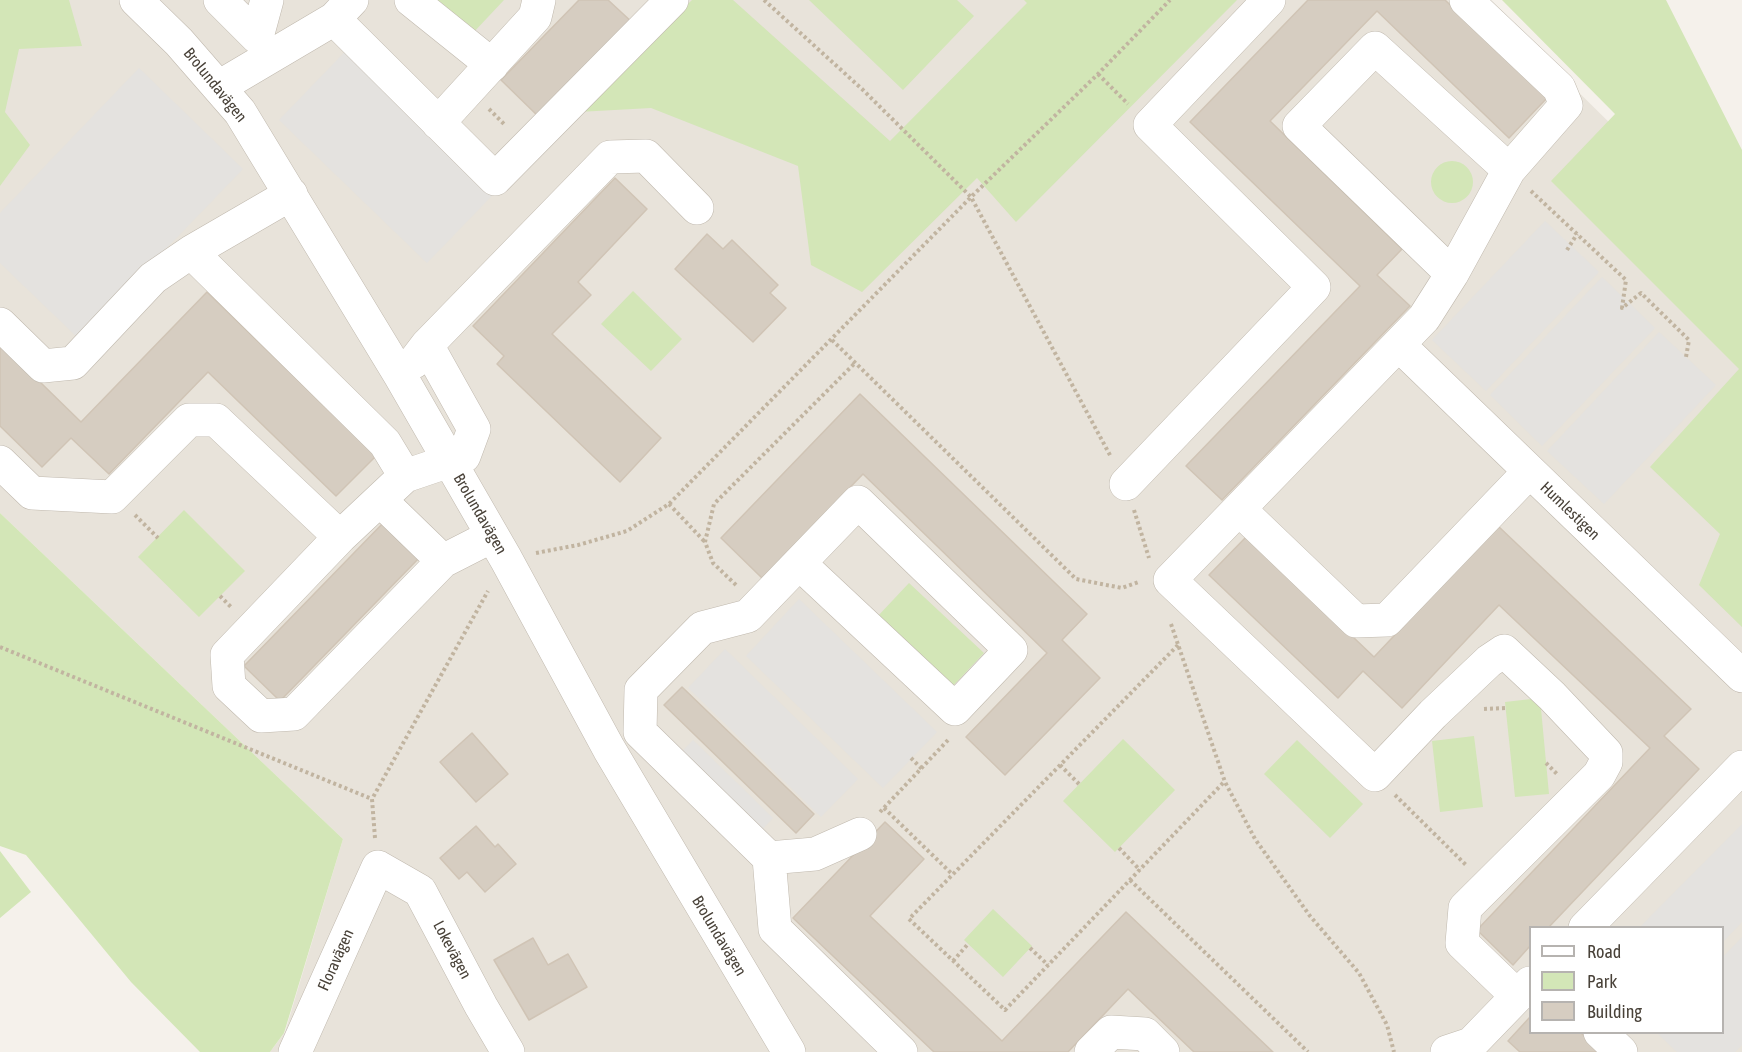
<!DOCTYPE html>
<meta charset="utf-8">
<style>
body{margin:0}
#map{position:relative;width:1742px;height:1052px;overflow:hidden;background:#f5f1eb;font-family:"Asap Condensed",sans-serif}
canvas{display:block}
.legend{position:absolute;left:1529px;top:926px;width:195px;height:108px;box-sizing:border-box;background:#fff;border:2px solid #b6b3b0;margin:0;padding:8px 10px;list-style:none;font-size:18px;color:#494239}
.legend li{display:flex;align-items:center;gap:12px;height:30px}
.legend b{width:30px;border:2px solid #b6b3b0}
</style>
<div id="map">
<canvas width="1742" height="1052"></canvas>
<ul class="legend">
<li><b style="height:8px;background:#fff"></b>Road</li>
<li><b style="height:16px;background:#d3e6b7"></b>Park</li>
<li><b style="height:16px;background:#d6cdc1"></b>Building</li>
</ul>
</div>
<script>
const ctx = document.querySelector('canvas').getContext('2d');
ctx.lineJoin = 'round';
function fillPath(path, color) { ctx.fillStyle = color; ctx.fill(path, 'evenodd'); }
function trace(path, color, width, dash) { ctx.strokeStyle = color; ctx.lineWidth = width; ctx.lineCap = dash ? 'butt' : 'round'; ctx.setLineDash(dash || []); ctx.stroke(path); }
function label(font, color, halo, rows, align = 'center') {
  ctx.font = font + ' "Asap Condensed",sans-serif'; ctx.lineWidth = 5; ctx.setLineDash([]); ctx.textBaseline = 'middle'; ctx.strokeStyle = halo; ctx.fillStyle = color; for (const [text, x, y, turn = 0] of rows) {
    ctx.save(); ctx.translate(x, y); ctx.rotate((+turn || 0) * Math.PI / 180); ctx.textAlign = isNaN(turn) ? turn : align; if (halo) ctx.strokeText(text, 0, 0); ctx.fillText(text, 0, 0); ctx.restore();
  }
}
fillPath(new Path2D(`
 M 0,0 L 1485,0 L 1623,136 L 1742,350 L 1742,1052 L 270,1052 L 285,1032 L 343,839 L 0,513 ZM 1530,928 L 1722,928 L 1722,1032 L 1530,1032 Z`), '#e8e3da');
fillPath(new Path2D(`
 M 0,0 L 69,0 L 82,46 L 19,49 L 5,112 L 30,145 L 0,186 Z
 M 437,0 L 504,0 L 472,34 Z
 M 692,0 L 733,0 L 890,141 L 1027,3 L 1024,0 L 1237,0 L 1016,222 L 977,178 L 862,292 L 811,265 L 798,166 L 651,108 L 578,112 Z
 M 809,0 L 957,0 L 974,16 L 903,90 Z
 M 1502,0 L 1666,0 L 1742,150 L 1742,627 L 1699,585 L 1720,534 L 1650,467 L 1739,369 L 1551,181 L 1615,114 Z
 M1431 182a21 21 0 1 1 42 0a21 21 0 1 1-42 0Z
 M 633,291 L 682,339 L 651,371 L 601,324 Z
 M 184,510 L 245,571 L 199,617 L 138,557 Z
 M 0,513 L 343,839 L 284,1033 L 270,1052 L 200,1052 L 131,982 L 26,855 L 0,846 Z
 M 909,583 L 984,653 L 951,688 L 877,617 Z
 M 1540,698 L 1549,794 L 1515,797 L 1505,702 Z
 M 1474,736 L 1483,807 L 1440,812 L 1432,741 Z
 M 1123,739 L 1175,790 L 1115,852 L 1063,801 Z
 M 1297,740 L 1363,804 L 1330,838 L 1264,774 Z
 M 0,851 L 31,892 L 0,918 Z
 M 993,909 L 1032,946 L 1003,977 L 964,940 Z`), '#d3e6b7');
fillPath(new Path2D(`
 M 364,32 L 512,175 L 427,263 L 279,120 Z
 M 139,68 L 243,169 L 79,339 L 0,263 L 0,213 Z
 M 1545,221 L 1599,272 L 1486,391 L 1432,340 Z
 M 1602,277 L 1655,328 L 1542,446 L 1490,395 Z
 M 1659,332 L 1716,385 L 1604,504 L 1547,451 Z
 M 799,599 L 937,732 L 883,788 L 746,656 Z
 M 725,649 L 858,779 L 821,817 L 688,688 Z
 M 693,740 L 773,818 L 743,850 L 662,772 Z
 M 1742,824 L 1742,922 L 1723,942 L 1722,928 L 1640,927 Z
 M 1742,937 L 1742,1045 L 1735,1052 L 1677,1052 L 1657,1033 L 1722,1032 L 1723,957 Z`), '#e4e2df');
const building = new Path2D(`
 M 579,0 L 608,0 L 634,24 L 542,120 L 501,80 Z
 M 1308,0 L 1445,0 L 1547,98 L 1509,138 L 1377,11 L 1270,121 L 1402,249 L 1377,275 L 1410,306 L 1222,500 L 1186,466 L 1360,286 L 1190,122 Z
 M 615,178 L 647,209 L 578,282 L 591,295 L 552,334 L 661,438 L 620,482 L 497,364 L 504,356 L 473,326 Z
 M 707,234 L 723,249 L 732,240 L 778,285 L 770,293 L 786,308 L 753,342 L 675,269 Z
 M 207,292 L 376,456 L 336,496 L 208,372 L 109,474 L 71,438 L 42,467 L 0,426 L 0,343 L 81,422 Z
 M 860,394 L 1087,614 L 1062,640 L 1100,678 L 1005,775 L 966,737 L 1047,653 L 863,474 L 762,578 L 721,538 Z
 M 385,521 L 421,556 L 280,701 L 244,666 Z
 M 1498,526 L 1691,709 L 1664,736 L 1699,769 L 1548,928 L 1530,928 L 1530,946 L 1513,965 L 1477,930 L 1650,748 L 1499,605 L 1402,708 L 1363,671 L 1338,698 L 1209,575 L 1247,536 L 1374,657 Z
 M 682,687 L 814,814 L 796,833 L 664,705 Z
 M 472,733 L 508,774 L 476,802 L 440,762 Z
 M 885,822 L 924,859 L 870,916 L 1002,1041 L 1126,912 L 1273,1052 L 1194,1052 L 1128,989 L 1068,1052 L 934,1052 L 793,918 Z
 M 476,826 L 495,847 L 498,844 L 516,864 L 485,892 L 467,872 L 459,879 L 440,858 Z
 M 533,938 L 548,965 L 568,954 L 587,987 L 529,1020 L 494,960 Z
 M 1530,1017 L 1530,1032 L 1580,1032 L 1601,1052 L 1520,1052 L 1508,1041 Z`);
fillPath(building, '#d6cdc1');
trace(building, '#d0c4b5', 1.5);
const minor = new Path2D(`
 M 136,0 L 179,42 L 240,112 L 401,377 L 506,559 L 609,749 L 789,1052
 M 220,0 L 257,37 L 267,0
 M 411,0 L 492,65
 M 1466,0 L 1559,88 L 1566,105 L 1509,170
 M 334,19 L 495,179 L 672,0
 M 219,87 L 334,19 L 352,0
 M 438,123 L 535,17 L 539,0
 M 191,252 L 291,194
 M 1452,274 L 1299,126 L 1375,48 L 1509,170 L 1452,274 L 1424,318 L 1170,580 L 1375,775 L 1433,714 L 1489,661 L 1504,651 L 1552,696 L 1606,753 L 1606,762 L 1599,775 L 1465,908 L 1462,943 L 1517,996
 M 0,324 L 43,366 L 73,363 L 153,278 L 191,252 L 385,443 L 405,476
 M 427,345 L 474,429 L 464,456 L 405,476 L 340,537 L 227,655 L 229,686 L 261,716 L 294,714 L 443,561 L 492,536
 M 1399,345 L 1742,676
 M 414,362 L 427,345 L 610,157 L 646,156 L 697,208
 M 0,462 L 32,493 L 112,497 L 189,420 L 216,420 L 340,537
 M 1126,484 L 1314,287 L 1150,125 L 1269,0
 M 380,500 L 443,561
 M 1239,509 L 1356,621 L 1387,620 L 1529,472
 M 799,563 L 955,709 L 1011,650 L 858,502 L 748,616 L 702,628 L 641,690 L 640,732 L 769,858 L 775,929 L 901,1052
 M 769,858 L 815,854 L 860,834
 M 1585,928 L 1742,767
 M 1600,1032 L 1621,1052
 M 295,1052 L 378,867 L 420,891 L 481,1006 L 508,1052
 M 1091,1052 L 1111,1032 L 1145,1034 L 1163,1052
 M 1447,1052 L 1471,1044 L 1530,983`);
trace(minor, '#c0b9ae', 34);
trace(new Path2D(`
 M 764,0 L 862,89 L 971,197 L 1111,457
 M 1098,74 L 1128,104
 M 489,109 L 505,125
 M 1531,191 L 1626,280 L 1622,308 L 1641,293 L 1689,340 L 1686,357
 M 1567,250 L 1577,234
 M 832,340 L 1076,579 L 1122,588 L 1139,582
 M 669,504 L 705,542
 M 1134,510 L 1149,558
 M 135,515 L 158,538
 M 536,553 L 578,545 L 627,531 L 669,504 L 971,197 L 1098,74 L 1170,0
 M 736,585 L 713,563 L 705,542 L 714,504 L 855,363
 M 220,596 L 232,608
 M 1171,624 L 1225,782 L 1255,839 L 1310,916 L 1359,973 L 1387,1025 L 1394,1052
 M 1178,645 L 909,919 L 1005,1010 L 1224,782
 M 0,647 L 372,799
 M 1484,709 L 1506,708
 M 911,758 L 922,769
 M 1546,763 L 1557,774
 M 1060,765 L 1079,784
 M 1395,795 L 1467,866
 M 884,808 L 952,874
 M 880,812 L 949,739
 M 375,838 L 372,799 L 488,591
 M 1119,848 L 1140,870
 M 1130,880 L 1308,1052
 M 1030,948 L 1048,965
 M 953,961 L 968,944`), '#c1b4a0', 4, [3, 3]);
trace(minor, '#fff', 33);
label('16px', '#494239', '#fff', [
 ["Brolundavägen",215,85,51],
 ["Humlestigen",1570,511,44],
 ["Brolundavägen",480,514,60],
 ["Brolundavägen",719,936,59],
 ["Lokevägen",452,950,62],
 ["Floravägen",336,960,-66]
]);
</script>
